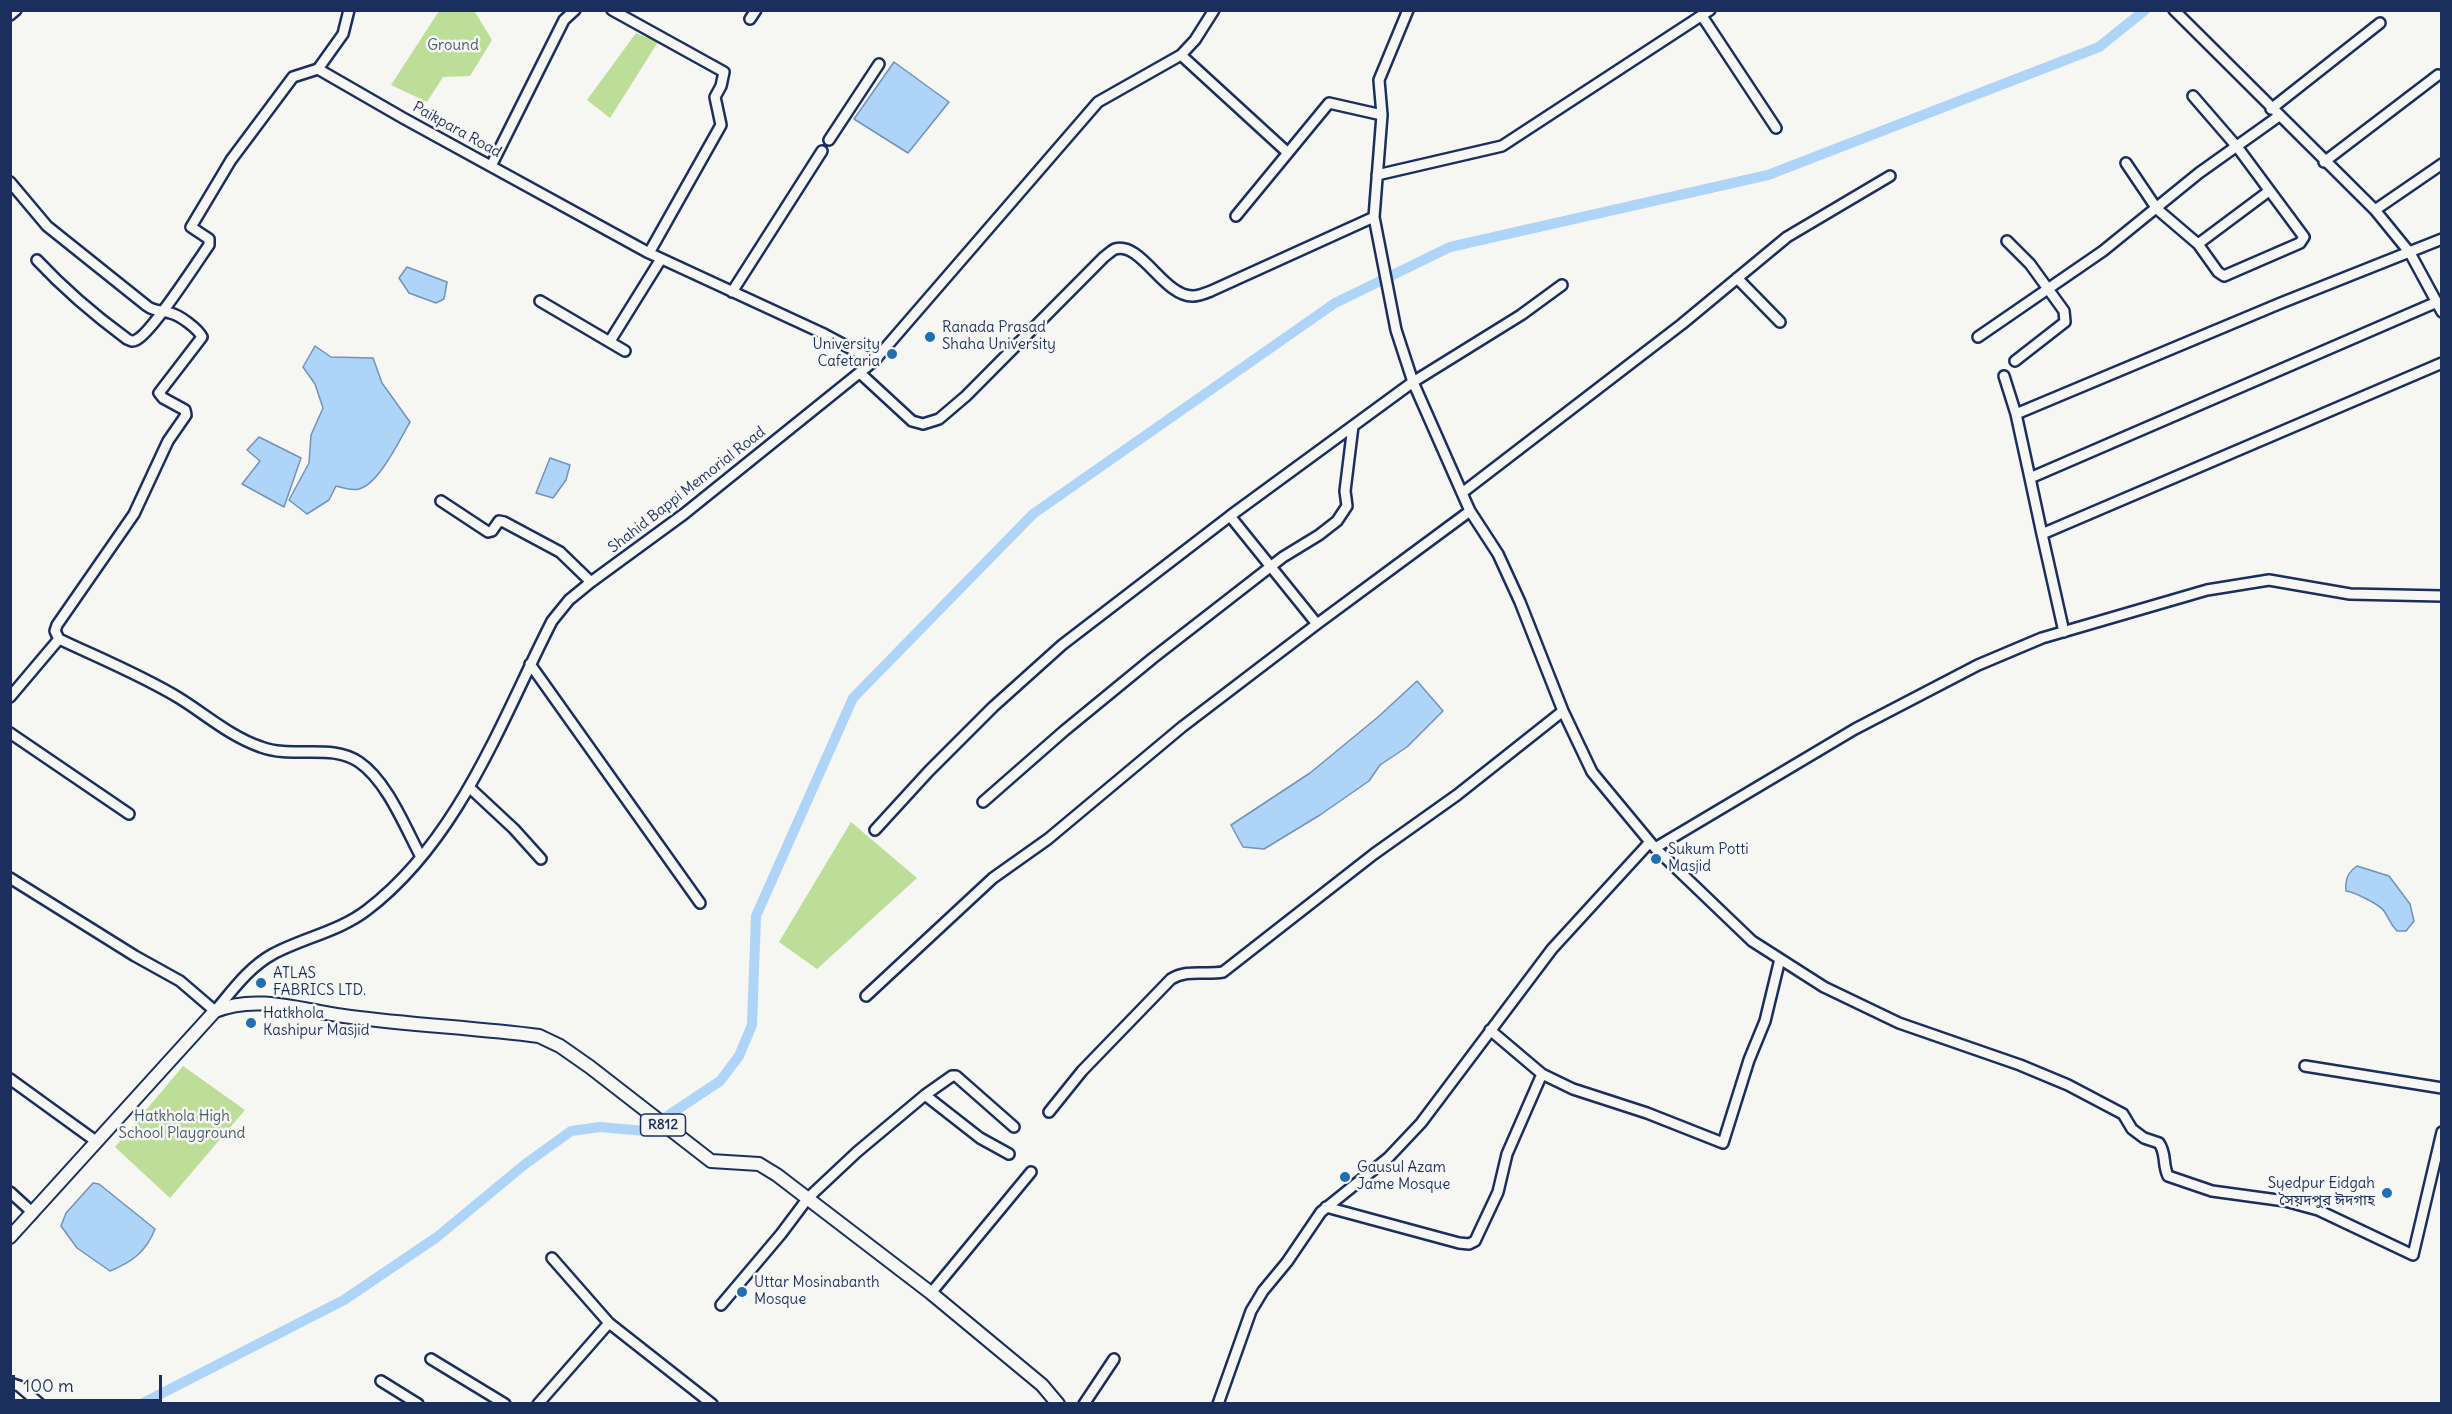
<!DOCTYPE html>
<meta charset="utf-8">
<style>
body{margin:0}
#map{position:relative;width:2452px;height:1414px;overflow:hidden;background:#f6f6f2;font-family:Delius,sans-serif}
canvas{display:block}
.frame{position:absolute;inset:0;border:12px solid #1b2f5e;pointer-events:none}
.scale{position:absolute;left:12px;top:1375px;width:150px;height:27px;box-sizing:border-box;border:3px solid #1b2f5e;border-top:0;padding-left:8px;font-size:18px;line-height:21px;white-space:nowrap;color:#1b2f5e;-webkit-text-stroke:4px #f6f6f2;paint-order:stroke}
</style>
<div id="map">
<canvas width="2452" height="1414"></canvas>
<div class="frame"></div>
<div class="scale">100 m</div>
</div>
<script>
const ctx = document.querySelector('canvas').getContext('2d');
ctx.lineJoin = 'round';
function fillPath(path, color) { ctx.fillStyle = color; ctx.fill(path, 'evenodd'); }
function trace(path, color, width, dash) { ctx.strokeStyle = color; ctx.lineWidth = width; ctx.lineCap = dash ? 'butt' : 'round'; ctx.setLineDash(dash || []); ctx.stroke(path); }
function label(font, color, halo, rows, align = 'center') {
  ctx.font = font + ' Delius,"Noto Sans Bengali",sans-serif'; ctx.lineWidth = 5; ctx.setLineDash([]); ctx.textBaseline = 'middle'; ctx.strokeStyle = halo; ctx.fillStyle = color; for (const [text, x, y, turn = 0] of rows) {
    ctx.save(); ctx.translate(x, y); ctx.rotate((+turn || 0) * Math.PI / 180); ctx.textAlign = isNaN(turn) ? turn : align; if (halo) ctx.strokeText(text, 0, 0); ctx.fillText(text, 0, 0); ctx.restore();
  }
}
fillPath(new Path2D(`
 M 439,11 L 475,12 L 492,40 L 470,76 L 443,77 L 427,102 L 391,85 Z
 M 636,33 L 658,42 L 610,118 L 587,100 Z
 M 851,822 L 917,878 L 817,969 L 779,942 Z
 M 183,1066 L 245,1110 L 170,1198 L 115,1147 Z`), '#bdde98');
const water = new Path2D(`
 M 894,62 L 949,102 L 908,153 L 854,119 Z
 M 407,267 L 447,282 L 444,299 L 436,303 L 409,293 L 399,278 Z
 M 315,346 L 331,357 L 373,358 L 382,383 L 410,422 C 400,439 379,484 359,489 C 352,491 343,488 336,486 L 329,500 L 307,514 L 289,500 L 309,463 L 311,435 L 323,408 L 315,384 L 303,367 Z
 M 259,437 L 301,458 L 284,507 L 242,484 L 260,461 L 247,450 Z
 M 550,458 L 570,465 L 566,480 L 553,498 L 536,493 Z
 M 1417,681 L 1443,711 L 1407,747 L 1380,765 L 1369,781 L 1320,815 L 1264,849 L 1243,847 L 1231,825 L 1310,773 L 1378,717 Z
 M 2357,866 L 2389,876 L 2410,904 L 2414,921 L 2406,931 L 2397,931 C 2390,924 2389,918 2384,911 C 2379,904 2354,892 2346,891 C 2345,879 2348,872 2357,866 Z
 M 93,1183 L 99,1184 L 155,1229 C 146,1252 132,1262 110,1271 L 77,1248 L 61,1226 L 66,1213 Z`);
fillPath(water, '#aed4f8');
trace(water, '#7392ba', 1.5);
trace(new Path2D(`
 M 141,1404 L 344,1300 L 437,1237 L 524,1165 L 571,1131 L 600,1127 L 645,1131 L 720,1081 L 739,1056 L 752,1025 L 756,916 L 853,698 L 1033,514 L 1335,303 L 1450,247 L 1768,175 L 2099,47 L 2145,10`), '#aed4f8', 10);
const minor = new Path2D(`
 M 349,10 L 343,34 L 318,69 L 403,118 L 649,253 L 822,333 L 874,361
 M 612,10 L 724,72 L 721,86 L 715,97 L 721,125 L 649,253
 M 1408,10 L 1379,80 L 1382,115 L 1374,217 L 1396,330 L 1413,382 L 1462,493 L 1470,511 L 1498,554 L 1520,602 L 1563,711 L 1592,772 L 1655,848 L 1752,941 L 1824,987 L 1899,1023 L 2020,1065 L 2068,1085 L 2123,1114 L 2132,1129 L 2144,1138 L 2159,1143 C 2167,1155 2162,1163 2168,1176 L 2212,1191 L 2285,1201 L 2318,1210 L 2413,1255 L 2442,1132
 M 2174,10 L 2375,210 L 2410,253 L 2442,312
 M 10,15 L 16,10
 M 1702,16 L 1776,128
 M 750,19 L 756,10
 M 1181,55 L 1288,153
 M 2271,109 L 2380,23
 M 829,140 L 879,64
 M 2324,162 L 2438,75
 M 2126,163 L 2157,209 L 2198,244 L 2218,272 L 2224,276 L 2300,243 L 2304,237 L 2238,148 L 2193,96
 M 491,166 L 564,20 L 575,10
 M 1377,175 L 1502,146 L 1710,10
 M 10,182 L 47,226 L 147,306 C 155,312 161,310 170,313 C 180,315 198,329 202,337 L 159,393 L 163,398 L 185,410 L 186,415 L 168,441 L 134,514 L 57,625 L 55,631 L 59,639
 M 2375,210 L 2442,164
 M 1236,216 L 1329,103 L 1382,115
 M 2007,241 L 2030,264 L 2064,311 L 2065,322 L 2015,361
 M 2198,244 L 2269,191
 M 37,260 C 66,291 93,314 127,339 C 131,341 132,342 136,340 C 151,334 197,262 209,245 L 209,239 L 191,227 L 231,160 L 293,77 L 318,69
 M 1737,278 L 1780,322
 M 732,292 L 822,151
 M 540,301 L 625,351
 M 1978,337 L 2103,251 L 2199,173 L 2279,116
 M 610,341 L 661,259
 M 860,373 L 912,421 L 923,424 L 939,419 L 966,396 L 1104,257 C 1107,255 1112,250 1115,249 C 1141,241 1164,297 1193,296 C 1199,296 1206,293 1211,291 L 1374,217
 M 2004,376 L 2016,414 L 2281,303 L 2442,239
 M 2016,414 L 2030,478
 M 1462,493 L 1682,324 L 1787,237 L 1890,176
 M 441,501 L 488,532 L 492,531 L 499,521 L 504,522 L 560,552 L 591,582
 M 1230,516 L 1317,624
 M 2042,534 L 2030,478 L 2437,302
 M 2064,632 L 2042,534 L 2442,363
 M 530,664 L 700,903
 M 10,697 L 59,639 C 99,658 141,675 179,698 C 205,714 231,737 261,747 C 293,759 331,743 359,762 C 387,781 405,827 421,857
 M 10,733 L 129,814
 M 470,788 L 514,829 L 541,859
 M 983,802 L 1064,731 L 1153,658 L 1283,557 L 1319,535 L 1337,521 L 1347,506 L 1345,491 L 1353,426
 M 875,830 L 929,771 L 993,707 L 1062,645 L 1230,516 L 1413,382 L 1521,315 L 1562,285
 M 1655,848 L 1855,729 L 1978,665 L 2042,638 L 2207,590 L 2269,580 L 2350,594 L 2442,596
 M 10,878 L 135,956 L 180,981 L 215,1011 C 232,991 249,967 273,954 C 303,938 340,931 367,910 C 459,840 501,721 552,621 L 569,600 L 591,582 L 684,514 L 874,361 L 1098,102 L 1181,55 L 1195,40 L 1214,10
 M 866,996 L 993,878 L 1048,839 L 1182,727 L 1317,624 L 1470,511
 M 1490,1030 L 1542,1074 L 1573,1089 L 1647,1113 L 1723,1143 L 1749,1060 L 1765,1021 L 1780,959
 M 2305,1066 L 2442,1088
 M 10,1079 L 97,1142
 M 925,1095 L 980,1138 L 1009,1154
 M 1049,1112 L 1082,1071 L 1171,979 C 1187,969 1204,975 1223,972 L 1374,854 L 1457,795 L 1563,711
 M 10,1192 L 33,1213
 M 1326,1207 L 1459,1243 L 1469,1244 L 1475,1241 L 1498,1192 L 1507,1154 L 1542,1074
 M 931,1293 L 1031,1172
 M 721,1305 L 781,1234 L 808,1198 L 857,1152 L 925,1095 L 952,1076 L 956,1076 L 1014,1127
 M 609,1323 L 712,1404
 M 431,1359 L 505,1404
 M 381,1381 L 418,1404
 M 10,1383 L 19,1386 L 40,1404
 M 538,1404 L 609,1323 L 552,1258
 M 1084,1404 L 1114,1359
 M 1218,1404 L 1251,1311 L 1263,1291 L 1287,1262 L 1321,1212 L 1388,1158 L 1421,1123 L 1552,949 L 1650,842`);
const major = new Path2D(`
 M 10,1237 L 215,1011 C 260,993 305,1012 351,1017 C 413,1025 476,1028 539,1036 L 560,1046 L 590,1067 L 711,1161 L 759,1164 L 777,1175 L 931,1293 L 1042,1385 L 1058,1404`);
trace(minor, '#1b2f5e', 14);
trace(major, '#1b2f5e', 16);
trace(minor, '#f6f6f2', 9);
trace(major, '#f6f6f2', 12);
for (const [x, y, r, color] of [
 [930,337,6,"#1f6fb2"],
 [892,354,6,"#1f6fb2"],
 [1656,859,6,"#1f6fb2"],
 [261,983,6,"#1f6fb2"],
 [251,1023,6,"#1f6fb2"],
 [1345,1177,6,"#1f6fb2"],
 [2387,1193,6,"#1f6fb2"],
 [742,1292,6,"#1f6fb2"]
]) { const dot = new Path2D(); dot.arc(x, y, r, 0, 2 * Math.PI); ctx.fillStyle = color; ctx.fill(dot); trace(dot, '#f6f6f2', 2); }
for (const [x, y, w] of [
 [663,1125,45]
]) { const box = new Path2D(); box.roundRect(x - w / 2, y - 11, w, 22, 4.5); ctx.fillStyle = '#f6f6f2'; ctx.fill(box); trace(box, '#1b2f5e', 1.5); }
label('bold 14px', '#1b2f5e', null, [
 ["R812",663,1125]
]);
label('15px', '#445b6c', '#f6f6f2', [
 ["Ground",453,46],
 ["Hatkhola High",182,1117],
 ["School Playground",182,1134]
]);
label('15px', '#1b2f5e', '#f6f6f2', [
 ["Paikpara Road",457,130,29],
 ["Shahid Bappi Memorial Road",687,490,-38]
]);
label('15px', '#1b2f5e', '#f6f6f2', [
 ["Ranada Prasad",942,328],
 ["Shaha University",942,345],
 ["University",880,345,"right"],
 ["Cafetaria",880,362,"right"],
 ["Sukum Potti",1668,850],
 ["Masjid",1668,867],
 ["ATLAS",273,974],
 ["FABRICS LTD.",273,991],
 ["Hatkhola",263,1014],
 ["Kashipur Masjid",263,1031],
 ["Gausul Azam",1357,1168],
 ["Jame Mosque",1357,1185],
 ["Syedpur Eidgah",2375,1184,"right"],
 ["সৈয়দপুর ঈদগাহ",2375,1201,"right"],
 ["Uttar Mosinabanth",754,1283],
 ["Mosque",754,1300]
], 'left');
</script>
